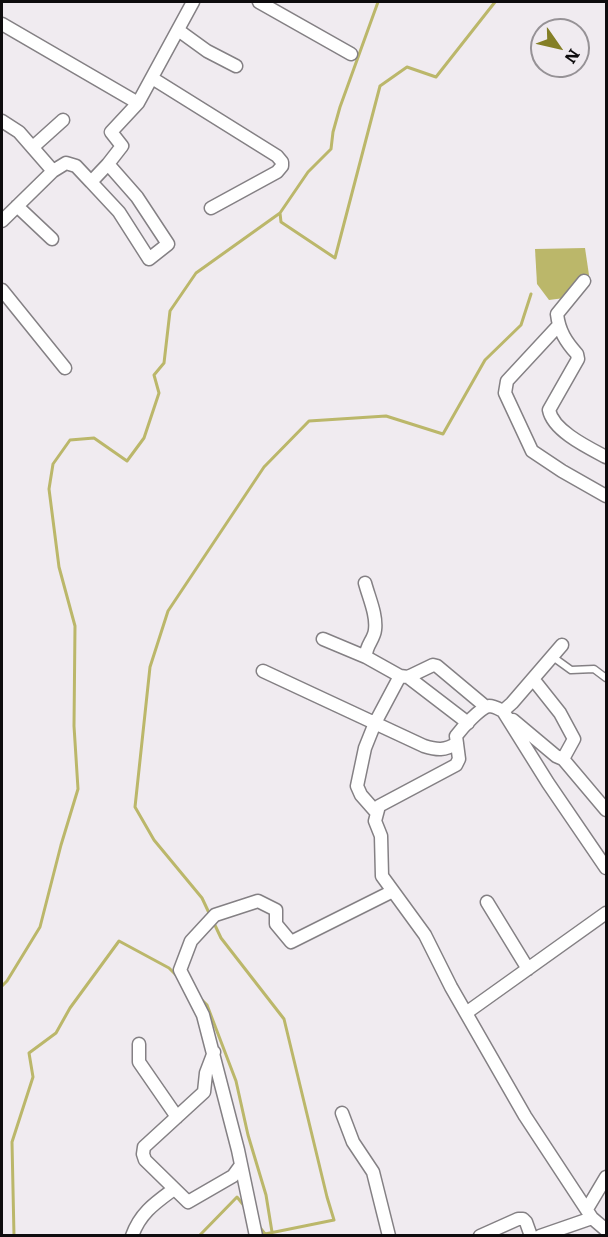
<!DOCTYPE html>
<style>
body{margin:0}
#map{position:relative;width:608px;height:1237px;overflow:hidden;background:#f0ebf0;font-family:Literata,serif}
canvas{display:block}
.frame{position:absolute;inset:0;border:3px solid #0e0c0e;pointer-events:none}
.north{position:absolute;left:530px;top:18px;width:60px;height:60px;box-sizing:border-box;background:#f0ebf0;border:2px solid #969296;border-radius:50%;rotate:124deg;font-size:16px;font-weight:700;line-height:24px;text-align:center;color:#0e0c0e}
.north::after{content:'';display:block;margin:auto;width:21px;height:27px;background:#847f26;clip-path:polygon(50% 0,100% 100%,50% 72%,0 100%)}
</style>
<div id="map">
<canvas width="608" height="1237"></canvas>
<div class="frame"></div>
<div class="north">N</div>
</div>
<script>
const ctx = document.querySelector('canvas').getContext('2d');
ctx.lineJoin = 'round';
function fillPath(path, color) { ctx.fillStyle = color; ctx.fill(path, 'evenodd'); }
function trace(path, color, width, dash) { ctx.strokeStyle = color; ctx.lineWidth = width; ctx.lineCap = dash ? 'butt' : 'round'; ctx.setLineDash(dash || []); ctx.stroke(path); }
fillPath(new Path2D(`
 M 585,248 L 589,275 L 580,296 L 549,300 L 537,284 L 535,249 Z`), '#bbb76a');
trace(new Path2D(`
 M 378,2 L 340,107 L 333,132 L 331,149 L 308,172 L 280,213 L 281,222 L 335,258 L 380,86 L 407,67 L 436,77 L 495,2
 M 210,915 L 202,898 L 154,840 L 135,807 L 150,667 L 168,611 L 264,467 L 309,421 L 386,416 L 443,434 L 485,360 L 521,325 L 531,294
 M 213,921 L 221,938 L 284,1019 L 327,1197 L 334,1220 L 265,1234 L 258,1225
 M 2,986 L 7,981 L 40,927 L 61,845 L 78,789 L 74,726 L 75,626 L 59,567 L 49,489 L 53,464 L 70,440 L 94,438 L 127,461 L 144,438 L 159,393 L 154,375 L 164,363 L 170,311 L 196,273 L 280,213
 M 201,999 L 207,1005 L 236,1081 L 248,1135 L 266,1195 L 272,1232
 M 14,1236 L 12,1142 L 33,1077 L 29,1053 L 56,1033 L 70,1008 L 119,941 L 169,968 L 177,976
 M 199,1236 L 237,1197 L 245,1207`), '#bbb76a', 3);
const service = new Path2D(`
 M 553,657 L 571,670 L 594,669 L 606,678`);
const minor = new Path2D(`
 M 259,2 L 351,54
 M 2,24 L 138,103
 M 178,30 L 207,51 L 236,66
 M 152,78 L 277,156 L 282,162 L 282,166 L 277,172 L 211,208
 M 2,121 L 19,132 L 53,171 L 2,221
 M 33,147 L 63,120
 M 108,164 L 122,146 L 111,132 L 138,103 L 193,2
 M 53,171 L 66,163 L 76,166 L 91,182 L 108,164 L 137,197 L 168,244 L 149,259 L 119,212 L 91,182
 M 17,206 L 52,239
 M 584,281 L 557,314 C 559,331 566,342 577,354 L 578,359 L 549,410 C 553,431 589,448 606,457
 M 2,290 L 65,368
 M 558,326 L 507,381 L 505,393 L 532,451 L 562,471 L 606,496
 M 365,583 C 369,598 377,615 375,630 C 374,640 365,646 366,657 L 400,676 L 408,677 L 433,665 L 437,666 L 486,707
 M 323,639 L 366,657
 M 562,645 L 512,703 L 503,711 C 499,709 494,706 489,706 C 480,708 462,728 456,736 L 459,759 L 456,765 L 379,806 L 375,821 L 381,836 L 382,876 L 425,935 L 451,987 L 525,1116 L 592,1218 L 606,1230
 M 263,671 L 424,746 C 437,750 445,751 457,743
 M 408,677 L 468,723
 M 533,679 L 560,713 L 574,739 L 563,759 L 606,810
 M 503,711 L 548,783 L 606,868
 M 513,720 L 556,756 L 563,759
 M 376,812 L 361,795 L 357,786 L 365,748 L 375,723 L 400,676
 M 487,902 L 528,969
 M 466,1013 L 606,913
 M 139,1044 L 139,1062 L 177,1117
 M 214,1052 L 206,1073 L 204,1092 L 144,1147 L 143,1154 L 145,1160 L 188,1202 L 233,1176 L 241,1165
 M 342,1113 L 353,1142 L 373,1172 L 389,1236
 M 587,1209 L 606,1177
 M 132,1236 C 140,1213 155,1203 174,1189
 M 256,1236 L 238,1150 L 203,1015 L 180,970 L 191,941 L 215,915 L 258,901 L 276,910 L 276,924 L 291,942 L 393,891
 M 480,1236 L 518,1219 L 523,1219 L 526,1222 L 531,1236
 M 540,1236 L 592,1218`);
trace(service, '#848084', 9);
trace(minor, '#848084', 15);
trace(service, '#fff', 6);
trace(minor, '#fff', 12);
</script>
